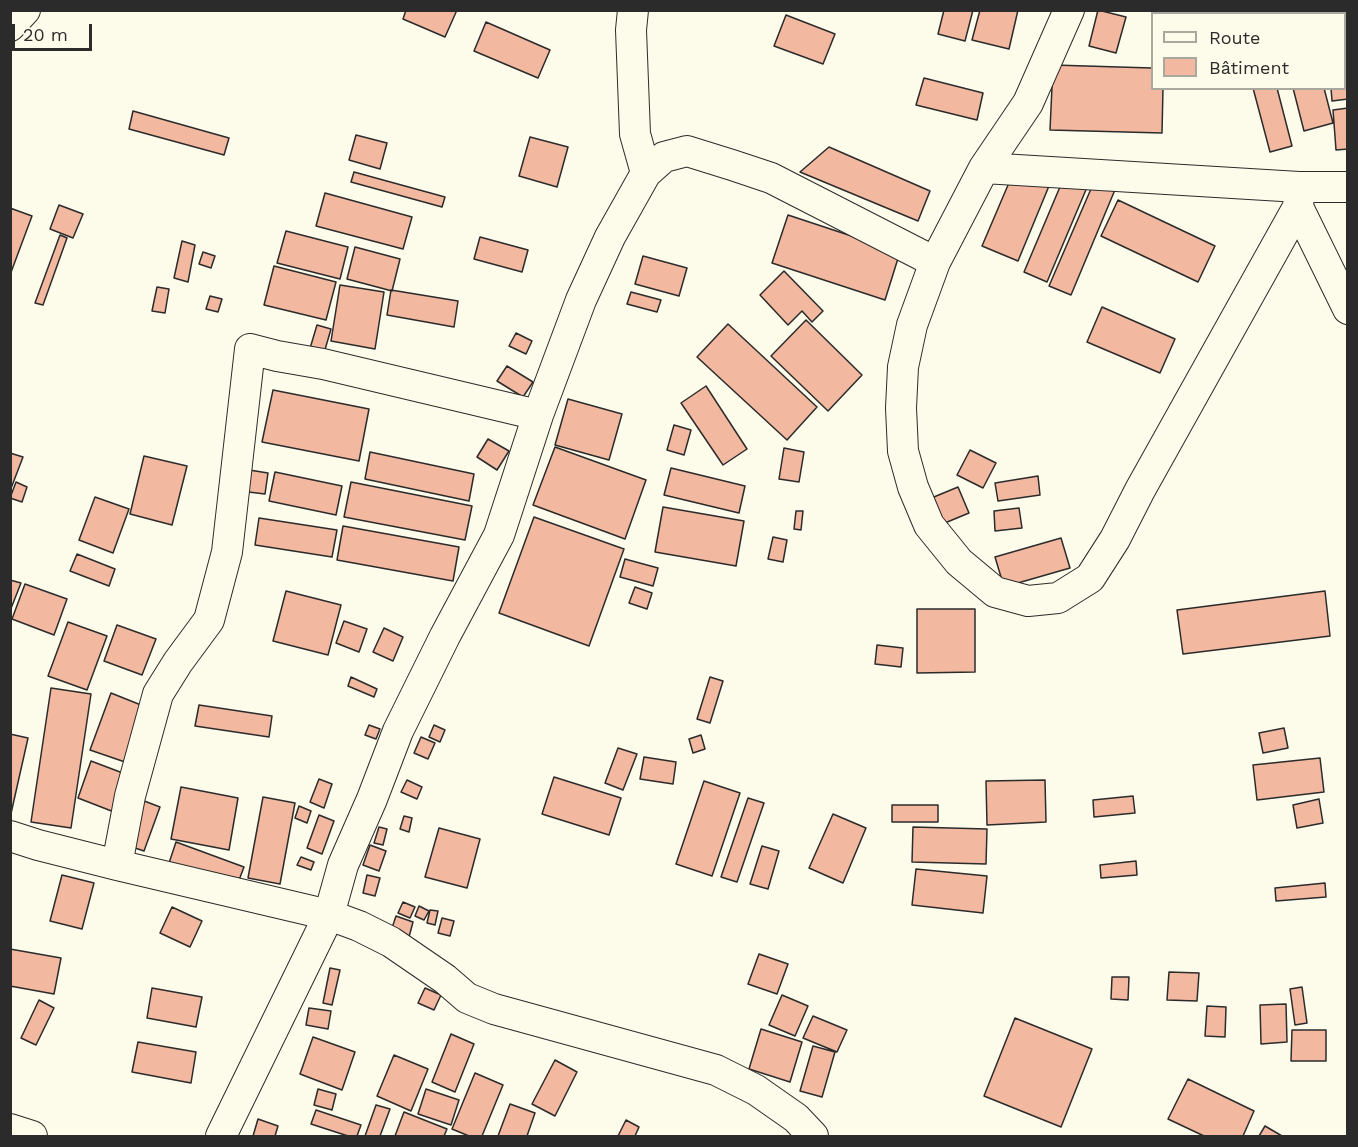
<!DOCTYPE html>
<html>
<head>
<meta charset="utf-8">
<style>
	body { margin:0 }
	#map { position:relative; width:1358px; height:1147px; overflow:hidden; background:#fdfbea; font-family:"Work Sans",sans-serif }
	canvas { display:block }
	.frame { position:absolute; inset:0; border:12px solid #2b2b2b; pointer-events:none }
	.legend { position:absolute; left:1151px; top:12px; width:195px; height:78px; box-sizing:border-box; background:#fdfbea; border:2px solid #a9a89e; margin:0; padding:8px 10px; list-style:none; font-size:18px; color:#2b2b2b }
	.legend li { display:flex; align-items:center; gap:12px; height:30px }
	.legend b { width:30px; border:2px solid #a9a89e }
	.scale { position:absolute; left:12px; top:24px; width:80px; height:27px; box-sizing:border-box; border:3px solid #2b2b2b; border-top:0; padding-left:8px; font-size:18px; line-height:21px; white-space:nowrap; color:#2b2b2b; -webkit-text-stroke:4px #fdfbea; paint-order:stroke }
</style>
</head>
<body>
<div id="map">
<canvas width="1358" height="1147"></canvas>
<div class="frame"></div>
<ul class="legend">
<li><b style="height:8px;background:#fdfbea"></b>Route</li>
<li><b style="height:16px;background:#f2b8a0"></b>Bâtiment</li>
</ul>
<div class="scale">20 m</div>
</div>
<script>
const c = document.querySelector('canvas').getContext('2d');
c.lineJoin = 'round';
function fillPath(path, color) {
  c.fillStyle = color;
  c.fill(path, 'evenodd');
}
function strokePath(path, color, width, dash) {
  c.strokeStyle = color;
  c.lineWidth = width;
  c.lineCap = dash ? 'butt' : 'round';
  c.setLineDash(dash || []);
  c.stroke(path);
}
const building = new Path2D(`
	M406,10h51l-12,27 -42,-18z
	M944,10h29l-8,31 -27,-7z
	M980,10h38l-9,39 -37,-9z
	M1098,10l28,7 -10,36 -27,-7z
	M1297,10h38l1,4h-38z
	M786,15l49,19 -12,30 -49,-18z
	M486,22l64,28 -12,28 -64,-27z
	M1344,64h4v35l-16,2 -1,-13h13z
	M1053,65l99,3v20h11l-1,45 -112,-3z
	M924,78l59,15 -6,27 -61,-15z
	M1253,88h24l15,58 -22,6z
	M1293,88h31l9,35 -29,8z
	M1348,108v41l-12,1 -3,-40z
	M133,111l96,27 -5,17 -95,-26z
	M356,135l31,8 -7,26 -31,-9z
	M530,137l38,10 -11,40 -38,-11z
	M829,147l101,44 -12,30 -118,-49z
	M1014,171l35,15 -31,75 -36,-15z
	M354,172l91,25 -3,10 -91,-25z
	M1065,175l23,10 -41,97 -23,-10z
	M1097,175l20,10 -46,110 -22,-9z
	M325,193l87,24 -9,32 -87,-23z
	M1118,200l97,46 -17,36 -97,-46z
	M59,205l24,9 -10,24 -23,-9z
	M10,208l22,8 -22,59z
	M788,215l112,37 -15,48 -113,-37z
	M286,231l62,16 -8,32 -63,-16z
	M60,235l7,3 -24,67 -8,-2z
	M480,237l48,13 -6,22 -48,-13z
	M182,241l13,4 -7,37 -14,-4z
	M355,247l45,12 -8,32 -45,-12z
	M203,252l12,4 -4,12 -12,-4z
	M643,256l44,12 -8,28 -44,-12z
	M274,266l62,16 -10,38 -62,-15z
	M784,271l39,40 -11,11 -10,-11 -14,14 -28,-30z
	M340,285l44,7 -9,57 -44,-8z
	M157,287l12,2 -4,24 -13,-2z
	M391,290l67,11 -4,26 -67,-12z
	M631,292l30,8 -4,12 -30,-8z
	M210,296l12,3 -4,13 -12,-3z
	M1102,307l73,32 -15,34 -73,-31z
	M806,320l56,55 -34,36 -57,-55z
	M728,324l89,83 -30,33 -90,-83z
	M317,325l14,4 -9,31 -14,-5z
	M516,333l16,8 -6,13 -17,-8z
	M507,366l26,16 -10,15 -26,-16z
	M706,386l41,63 -24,16 -42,-62z
	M273,390l96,19 -10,52 -97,-19z
	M568,399l54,15 -13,46 -54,-15z
	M674,425l17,5 -7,25 -17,-5z
	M488,439l21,12 -12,19 -20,-13z
	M555,447l91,33 -21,59 -92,-34z
	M784,448l20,4 -5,30 -20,-3z
	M970,450l26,13 -13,25 -26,-13z
	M370,452l104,22 -5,27 -104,-22z
	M10,453l13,4 -13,34z
	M144,456l43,10 -15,59 -42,-11z
	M671,468l74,18 -6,27 -75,-18z
	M243,469l25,4 -3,21 -25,-3z
	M275,472l67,14 -6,29 -67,-14z
	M1038,476l2,19 -42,6 -3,-18z
	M16,482l11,5 -5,15 -12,-4z
	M351,482l121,24 -7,34 -121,-23z
	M958,487l11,26 -29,12 -11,-26z
	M95,497l34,12 -16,44 -34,-13z
	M663,507l81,14 -8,45 -81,-14z
	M1019,508l3,20 -27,3 -1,-20z
	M796,511h7l-2,19 -7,-1z
	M534,517l90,32 -35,97 -90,-33z
	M259,518l78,12 -5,27 -77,-12z
	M343,526l116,21 -6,34 -116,-21z
	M773,537l14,3 -4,22 -15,-3z
	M1061,538l9,30 -66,19 -9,-30z
	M77,554l38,15 -6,17 -39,-15z
	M625,559l33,9 -5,18 -33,-9z
	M10,580l11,3 -11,28z
	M25,584l42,15 -13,36 -42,-16z
	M635,587l17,6 -5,16 -18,-6z
	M286,591l55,14 -13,50 -55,-14z
	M1325,591l5,45 -147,18 -6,-44z
	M917,609h58v63l-58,1z
	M344,621l23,8 -8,23 -23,-9z
	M68,622l39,14 -20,54 -39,-14z
	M117,625l39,14 -14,36 -38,-14z
	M384,628l19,9 -10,24 -20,-9z
	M877,645l26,3 -2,19 -26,-3z
	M351,677l26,12 -3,8 -26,-11z
	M710,677l13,4 -13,42 -13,-4z
	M51,688l40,6 -20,134 -40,-6z
	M111,693l35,14 -21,55 -35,-12z
	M199,705l73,11 -3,21 -74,-11z
	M369,725l11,4 -4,10 -11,-4z
	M434,725l11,5 -5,12 -11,-5z
	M1284,728l4,20 -25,5 -4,-20z
	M10,734l18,4 -18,80z
	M701,735l4,14 -12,4 -4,-14z
	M421,737l14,6 -7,16 -14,-6z
	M618,748l19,6 -14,36 -18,-7z
	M644,757l32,5 -3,22 -33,-5z
	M1320,758l4,34 -67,8 -4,-35z
	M91,761l37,14 -14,37 -36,-14z
	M554,777l67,21 -12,37 -67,-21z
	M319,779l13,5 -8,24 -14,-6z
	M407,780l15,7 -5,12 -16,-7z
	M1045,780l1,42 -59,3 -1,-44z
	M704,781l36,12 -28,83 -36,-12z
	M181,787l57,11 -9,52 -58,-11z
	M1133,796l2,17 -41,4 -1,-17z
	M263,797l32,6 -15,81 -32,-6z
	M748,798l16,5 -27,79 -16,-5z
	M139,799l21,8 -16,44 -21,-7z
	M1319,799l4,24 -26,5 -4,-23z
	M892,805h46v17h-46z
	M299,806l12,5 -4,12 -12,-5z
	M833,814l33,14 -23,55 -34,-15z
	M319,815l15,6 -12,33 -15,-6z
	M404,816l8,2 -3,14 -9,-3z
	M379,827l8,2 -4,16 -9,-2z
	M913,827l74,2 -1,35 -74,-2z
	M439,828l41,11 -13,49 -42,-11z
	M176,842l68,25 -8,21 -67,-25z
	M370,845l16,6 -7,20 -16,-6z
	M762,846l17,5 -11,38 -18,-5z
	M301,857l13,5 -3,8 -14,-5z
	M1136,861l1,14 -36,3 -1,-13z
	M916,869l71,7 -4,37 -71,-8z
	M62,875l32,8 -12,46 -32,-8z
	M367,875l13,3 -5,18 -12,-3z
	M1325,883l1,14 -50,4 -1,-13z
	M403,902l12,5 -5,11 -12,-5z
	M419,906l10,5 -5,9 -9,-4z
	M172,907l30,14 -12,26 -30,-14z
	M430,910l8,1 -3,14 -8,-2z
	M396,916l17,6 -4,15 -18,-6z
	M442,918l12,3 -4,15 -12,-3z
	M10,949l51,9 -7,36 -44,-8z
	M759,954l29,10 -11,30 -29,-10z
	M330,968l10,2 -8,35 -9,-2z
	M1169,972l30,1 -2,28 -30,-1z
	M1112,977h17l-1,23 -17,-1z
	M1302,987l5,36 -12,2 -5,-36z
	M152,988l50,9 -6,30 -49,-9z
	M425,988l16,7 -7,15 -16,-7z
	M782,995l26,11 -13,30 -26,-11z
	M39,1000l15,8 -18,37 -15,-7z
	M1286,1004l1,38 -26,2 -1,-39z
	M1207,1006l19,1 -1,30 -20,-1z
	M309,1008l22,3 -3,18 -22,-4z
	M813,1016l34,14 -10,22 -34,-14z
	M1015,1018l77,31 -31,78 -77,-31z
	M761,1029l41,13 -12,40 -41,-13z
	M1292,1030h34v31h-35z
	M451,1034l23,10 -19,48 -23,-10z
	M313,1037l42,15 -13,38 -42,-16z
	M138,1042l58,10 -5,31 -59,-11z
	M813,1046l22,6 -13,45 -22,-6z
	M394,1055l34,14 -17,42 -34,-15z
	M555,1060l22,12 -22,44 -23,-12z
	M475,1073l28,12 -21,51h-13l-17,-7z
	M1188,1079l66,32 -11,25h-39l-36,-17z
	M318,1089l18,5 -4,16 -18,-5z
	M426,1089l33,11 -8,25 -33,-11z
	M510,1104l25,9 -8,23h-29z
	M376,1105l14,4 -10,27h-15z
	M316,1110l45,15 -4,11h-9l-37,-12z
	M404,1112l43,17 -3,7h-49z
	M258,1119l20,7 -3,10h-22z
	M626,1120l13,7 -4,9h-17z
	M1265,1126l17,10h-23z`);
fillPath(building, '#f2b8a0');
strokePath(building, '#2b2b2b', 1.5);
const minor = new Path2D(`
	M633,10l-2,20 4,104 11,39
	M1069,10l-41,93 -44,65 -49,94 -23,63 -9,42 -2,41 2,43 10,36 16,38 30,37 36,30 33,9 30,-3 32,-20 25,-39 25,-49 158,-283
	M10,26l15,-16
	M984,168l315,19h49
	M1299,193l-1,14 50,102
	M10,836l28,9 79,20 212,50 30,11 32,16 54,37 22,19 27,11 222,61 40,20 40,28 17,18
	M117,865l13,-69 28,-102 20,-32 31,-42 18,-68 23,-203 27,7 46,8 215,51
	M10,1129l22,7
	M221,1136l108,-221 14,-50 29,-66 26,-68 47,-95 54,-101 39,-120 43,-115 29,-63 36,-64 18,-16 23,-6 45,14 39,13 164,84`);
strokePath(minor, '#2b2b2b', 32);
strokePath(minor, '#fdfbea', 30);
</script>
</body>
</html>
